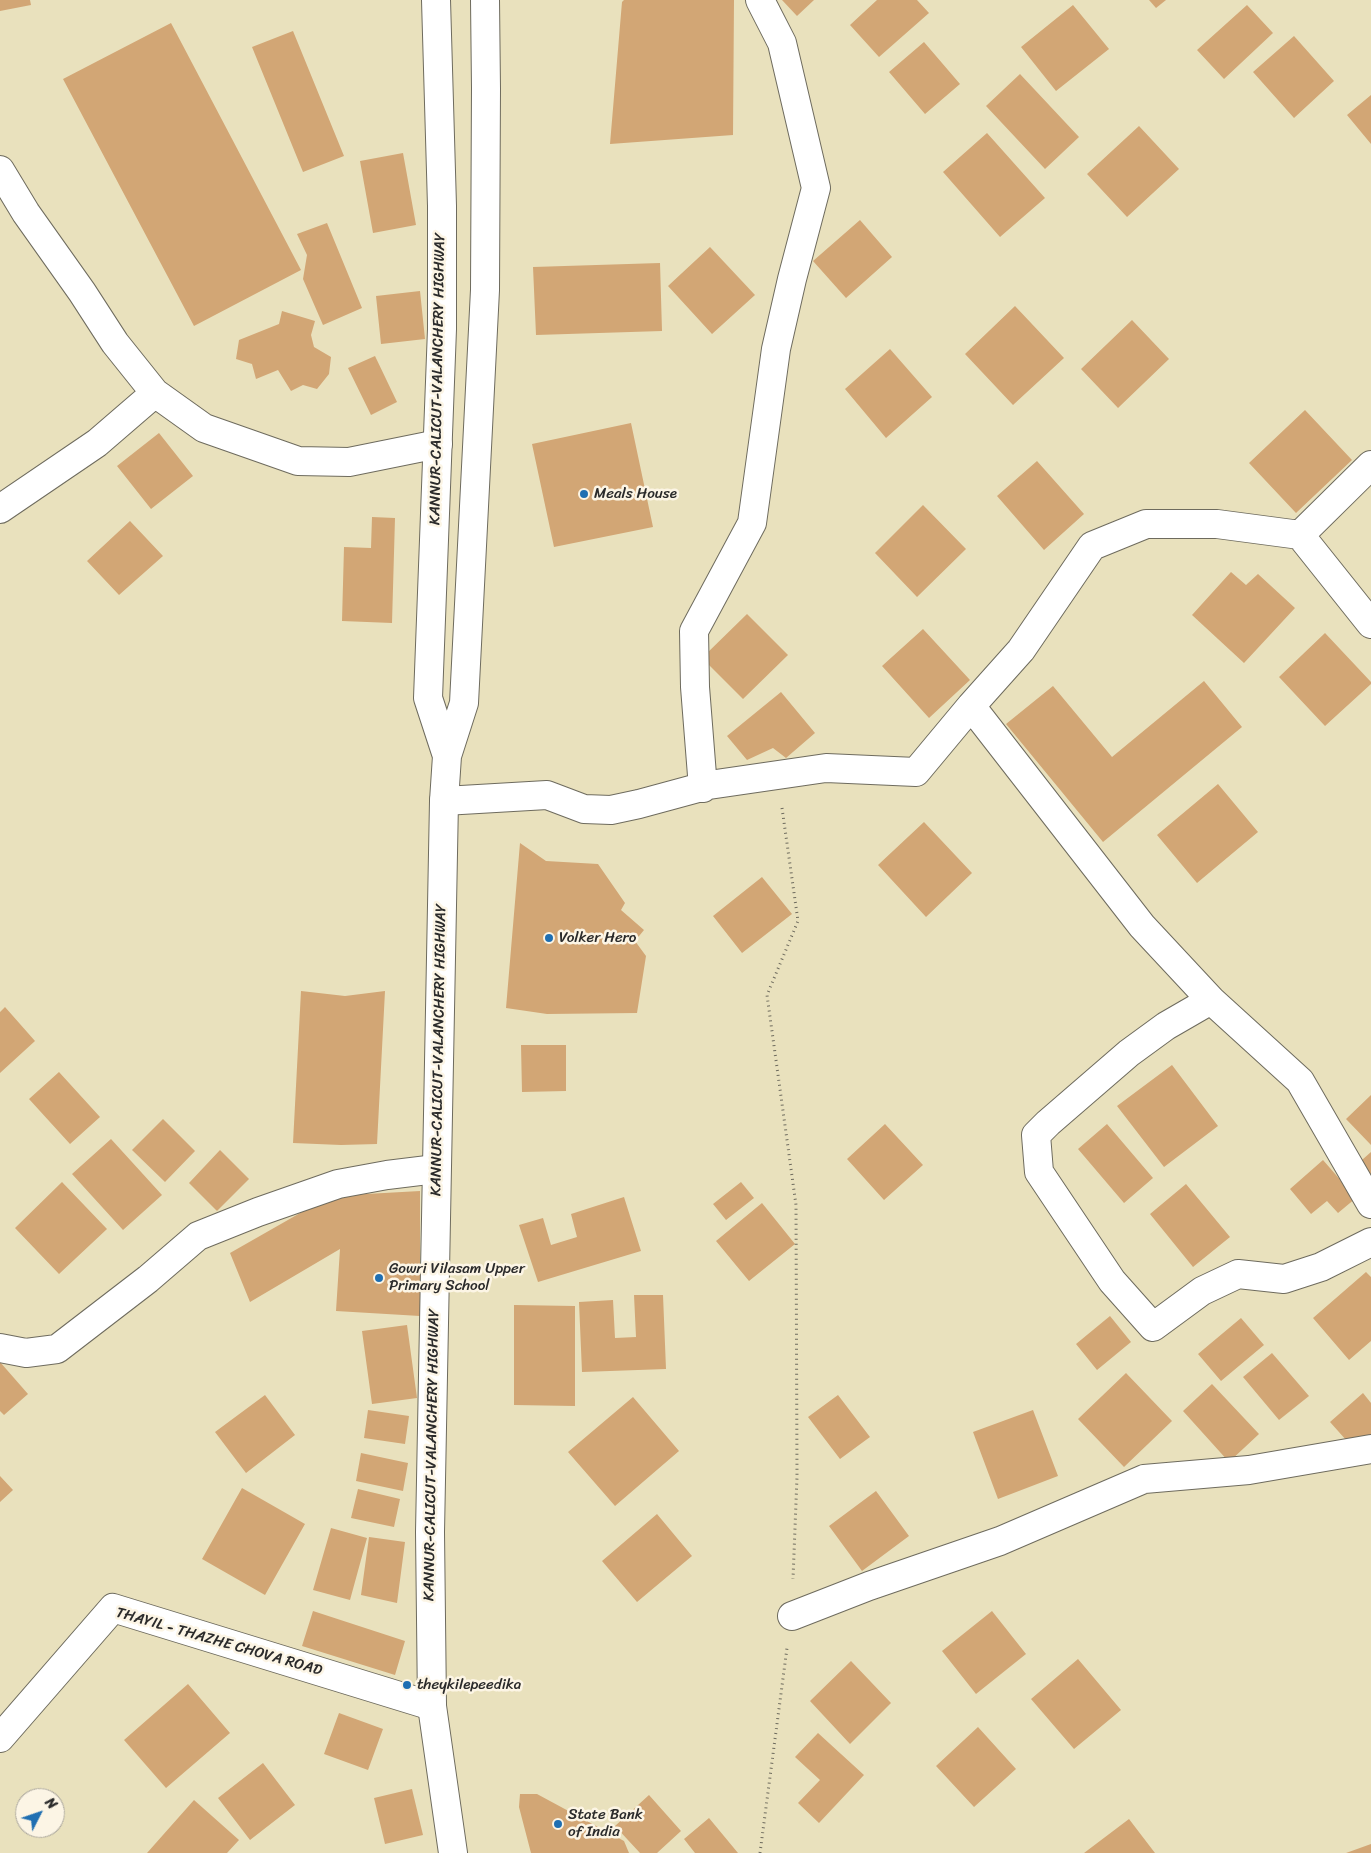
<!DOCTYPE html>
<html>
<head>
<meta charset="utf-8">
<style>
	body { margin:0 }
	#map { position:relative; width:1371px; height:1853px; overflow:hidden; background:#e9e1bd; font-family:Sriracha,sans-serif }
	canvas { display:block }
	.north { position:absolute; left:15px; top:1788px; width:50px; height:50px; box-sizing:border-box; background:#fcf5e5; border:1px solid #a8a49b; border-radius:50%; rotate:49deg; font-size:14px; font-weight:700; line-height:20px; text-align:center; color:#2b2b2b }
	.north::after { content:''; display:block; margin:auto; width:18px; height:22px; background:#1f6fb2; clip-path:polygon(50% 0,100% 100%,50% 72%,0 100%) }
</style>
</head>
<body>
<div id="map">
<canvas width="1371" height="1853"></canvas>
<div class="north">N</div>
</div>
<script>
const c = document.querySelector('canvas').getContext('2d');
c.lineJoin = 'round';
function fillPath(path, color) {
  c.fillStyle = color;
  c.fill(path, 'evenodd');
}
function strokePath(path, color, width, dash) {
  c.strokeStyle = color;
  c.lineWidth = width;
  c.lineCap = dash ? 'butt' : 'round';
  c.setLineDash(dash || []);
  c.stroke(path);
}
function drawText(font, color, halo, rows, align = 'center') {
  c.font = font + ' Sriracha,sans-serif';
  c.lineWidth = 5;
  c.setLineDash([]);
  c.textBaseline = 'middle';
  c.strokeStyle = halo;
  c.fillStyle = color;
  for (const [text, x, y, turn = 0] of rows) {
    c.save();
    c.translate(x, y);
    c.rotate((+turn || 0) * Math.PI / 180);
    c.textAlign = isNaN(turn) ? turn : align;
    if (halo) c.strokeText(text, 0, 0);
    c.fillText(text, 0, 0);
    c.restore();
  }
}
fillPath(new Path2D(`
	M0,0h30l1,5 -31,6z
	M624,0h110l-1,135 -123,9 12,-142z
	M782,0h32l-17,16z
	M877,0h40l12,13 -50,44 -29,-32z
	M1149,0h17l-10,8z
	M1073,5l36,44 -53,42 -35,-44z
	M1247,5l26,28 -49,46 -27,-29z
	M171,23l130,247 -107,56 -131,-247z
	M293,31l51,125 -41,16 -51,-125z
	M1294,36l40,45 -40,37 -41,-46z
	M924,42l36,42 -35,30 -36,-42z
	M1020,74l59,63 -34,32 -59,-63z
	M1371,95v49l-24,-29z
	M1139,126l40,43 -52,48 -40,-43z
	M987,133l58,65 -45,39 -57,-65z
	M403,153l13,72 -43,8 -13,-72z
	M860,220l32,37 -46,41 -33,-37z
	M327,223l35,85 -39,17 -20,-46 4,-24 -10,-21z
	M710,247l45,48 -43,39 -44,-48z
	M660,263l2,68 -126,4 -3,-68z
	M420,291l5,48 -44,5 -5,-48z
	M1015,306l49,52 -51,47 -48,-51z
	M282,311l33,10 -4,14 3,12 17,10 -2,17 -12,15 -14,-4 -12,6 -13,-21 -22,9 -4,-15 -16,-5 3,-19 40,-16z
	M1132,320l37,39 -51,49 -37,-39z
	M890,349l42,48 -46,41 -41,-49z
	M375,356l22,46 -26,13 -23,-47z
	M1305,410l47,50 -56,53 -47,-50z
	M631,423l22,104 -99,20 -22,-103z
	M159,433l34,43 -42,33 -34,-43z
	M1037,461l47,53 -40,36 -47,-54z
	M923,505l43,44 -49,48 -42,-44z
	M372,517l23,1 -3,105 -50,-2 2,-74 27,1z
	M130,521l33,35 -44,39 -32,-34z
	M1231,572l15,13 12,-11 37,34 -51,55 -52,-48z
	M747,614l41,41 -45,44 -41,-41z
	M923,629l47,51 -41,38 -47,-52z
	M1325,633l46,49v2l-46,42 -46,-49z
	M1204,681l38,46 -139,115 -97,-118 47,-38 59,71z
	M781,692l34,41 -29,25 -13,-10 -26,12 -20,-24z
	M1218,784l40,48 -61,51 -40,-48z
	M924,822l48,51 -46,44 -48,-52z
	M520,843l26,18 52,3 27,39 -4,7 23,20 -9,11 11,15 -9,57 -90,1 -41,-6z
	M762,877l30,37 -50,39 -29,-37z
	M301,991l44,5 40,-5 -8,153 -36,1 -48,-2z
	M5,1007l30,34 -35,32v-61z
	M521,1045h45v46l-44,1z
	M1172,1065l46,61 -54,41 -47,-61z
	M59,1072l41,45 -30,27 -41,-45z
	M1371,1095v50l-25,-26z
	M163,1119l32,32 -30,31 -33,-32z
	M885,1124l38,41 -39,35 -37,-41z
	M1107,1124l46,54 -29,25 -46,-54z
	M111,1139l51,56 -39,35 -51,-56z
	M220,1150l29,29 -32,32 -28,-28z
	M1371,1152v35l-17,-20z
	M1323,1160l33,38 -18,15 -11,-12 -16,13 -21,-25z
	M62,1182l45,47 -48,45 -44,-46z
	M741,1182l13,16 -28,22 -13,-16z
	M1186,1184l44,53 -37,30 -43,-53z
	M420,1191v125l-84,-5 4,-62 -90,53 -20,-49 100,-57z
	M624,1197l17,54 -103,31 -19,-57 24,-7 8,27 26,-8 -6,-23z
	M762,1203l33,41 -46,37 -33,-40z
	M1366,1272l5,5v64l-22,19 -36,-42z
	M634,1295h29l3,74 -84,3 -3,-70 34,-2 2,38 21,-1z
	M514,1305l61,1v100l-61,-1z
	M1110,1316l21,26 -34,28 -21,-26z
	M1241,1318l23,27 -43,36 -23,-27z
	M407,1325l10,73 -45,6 -10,-73z
	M1272,1353l37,43 -30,24 -36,-43z
	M0,1362l28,32 -24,21 -4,-4z
	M1126,1373l46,48 -48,46 -46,-48z
	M1212,1384l47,50 -30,28 -46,-51z
	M1363,1393l8,10v32l-16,15 -25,-28z
	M265,1395l30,40 -49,38 -31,-41z
	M838,1395l32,42 -30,22 -32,-42z
	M633,1397l46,54 -64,55 -47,-54z
	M368,1410l41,6 -4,28 -41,-6z
	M1033,1410l25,66 -60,23 -25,-67z
	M361,1453l47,10 -5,28 -47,-10z
	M0,1476l13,14 -13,12z
	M242,1488l63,36 -40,71 -63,-36z
	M358,1489l42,10 -6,28 -43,-9z
	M876,1491l33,45 -47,35 -33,-45z
	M657,1514l35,42 -55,46 -35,-41z
	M331,1528l36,10 -17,62 -37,-10z
	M369,1537l36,5 -8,61 -36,-8z
	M313,1611l92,30 -10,34 -93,-29z
	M992,1611l34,43 -50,40 -34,-43z
	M1078,1659l43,51 -47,39 -43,-50z
	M851,1661l40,42 -41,41 -40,-43z
	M188,1684l42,49 -64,55 -42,-48z
	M339,1713l44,16 -15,41 -44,-16z
	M978,1727l38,42 -42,38 -38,-41z
	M818,1733l46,42 -45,48 -21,-20 22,-23 -25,-23z
	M263,1763l32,42 -45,35 -32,-42z
	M412,1789l11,46 -38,9 -11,-46z
	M520,1794h17l87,47 5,12h-98l-12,-46z
	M649,1795l32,36 -24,22h-17l-25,-27z
	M194,1800l45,40 -12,13h-80z
	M709,1818l29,35h-43l-11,-14z
	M1129,1819l26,34h-71z
	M1371,1844v9h-25z`), '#d2a675');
const minor = new Path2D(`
	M0,170l26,43 56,79 33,51 40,50 49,35 94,33 51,1 89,-18
	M0,509l97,-66 58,-50
	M1300,535l71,89
	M971,706l171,220 69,74 89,81 71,123
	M703,788l-8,-101 -1,-56 58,-108 24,-174 16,-70 24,-91 -34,-145 -22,-43
	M444,801l103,-6 37,14 27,1 28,-6 70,-19 117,-17 90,4 55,-66 50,-56 71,-104 54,-22h71l83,11 71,-70
	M1211,1000l-45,26 -37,27 -81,70 -12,12 3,37 73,109 41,46 49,-36 36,-17 46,5 37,-12 50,-25
	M0,1348l26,5 31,-4 91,-70 50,-43 60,-24 80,-28 49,-9 49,-6
	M792,1616l77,-30 131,-45 144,-62 105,-9 122,-21
	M0,1738l113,-130 319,98`);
const highway = new Path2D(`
	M436,0l6,206v123l-14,369 19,58
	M453,1853l-21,-147 -2,-174 14,-731 3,-45 17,-53 21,-413 1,-202 -1,-88`);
strokePath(minor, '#6e6b5e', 30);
strokePath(highway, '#6e6b5e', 30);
strokePath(new Path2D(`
	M782,808l16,113 -31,74 29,210 1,272 -4,102
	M760,1853l27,-205`), '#6e6b5e', 3, [1, 4]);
strokePath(minor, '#fff', 28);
strokePath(highway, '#fff', 28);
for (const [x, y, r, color] of [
	[584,494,5,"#1f6fb2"],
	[549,938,5,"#1f6fb2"],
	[379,1278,5,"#1f6fb2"],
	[407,1685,5,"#1f6fb2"],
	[558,1824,5,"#1f6fb2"]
]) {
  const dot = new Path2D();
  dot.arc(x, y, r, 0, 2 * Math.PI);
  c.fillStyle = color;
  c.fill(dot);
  strokePath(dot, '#fcf5e5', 2);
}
drawText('15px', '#2b2b2b', '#fcf5e5', [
	["KANNUR-CALICUT-VALANCHERY HIGHWAY",438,379,-89],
	["KANNUR-CALICUT-VALANCHERY HIGHWAY",439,1050,-89],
	["KANNUR-CALICUT-VALANCHERY HIGHWAY",432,1455,-89],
	["THAYIL - THAZHE CHOVA ROAD",219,1642,16]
]);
drawText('15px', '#2b2b2b', '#fcf5e5', [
	["Meals House",594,494],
	["Volker Hero",559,938],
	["Gowri Vilasam Upper",389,1269],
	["Primary School",389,1286],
	["theykilepeedika",417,1685],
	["State Bank",568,1815],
	["of India",568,1832]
], 'left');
</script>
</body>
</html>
